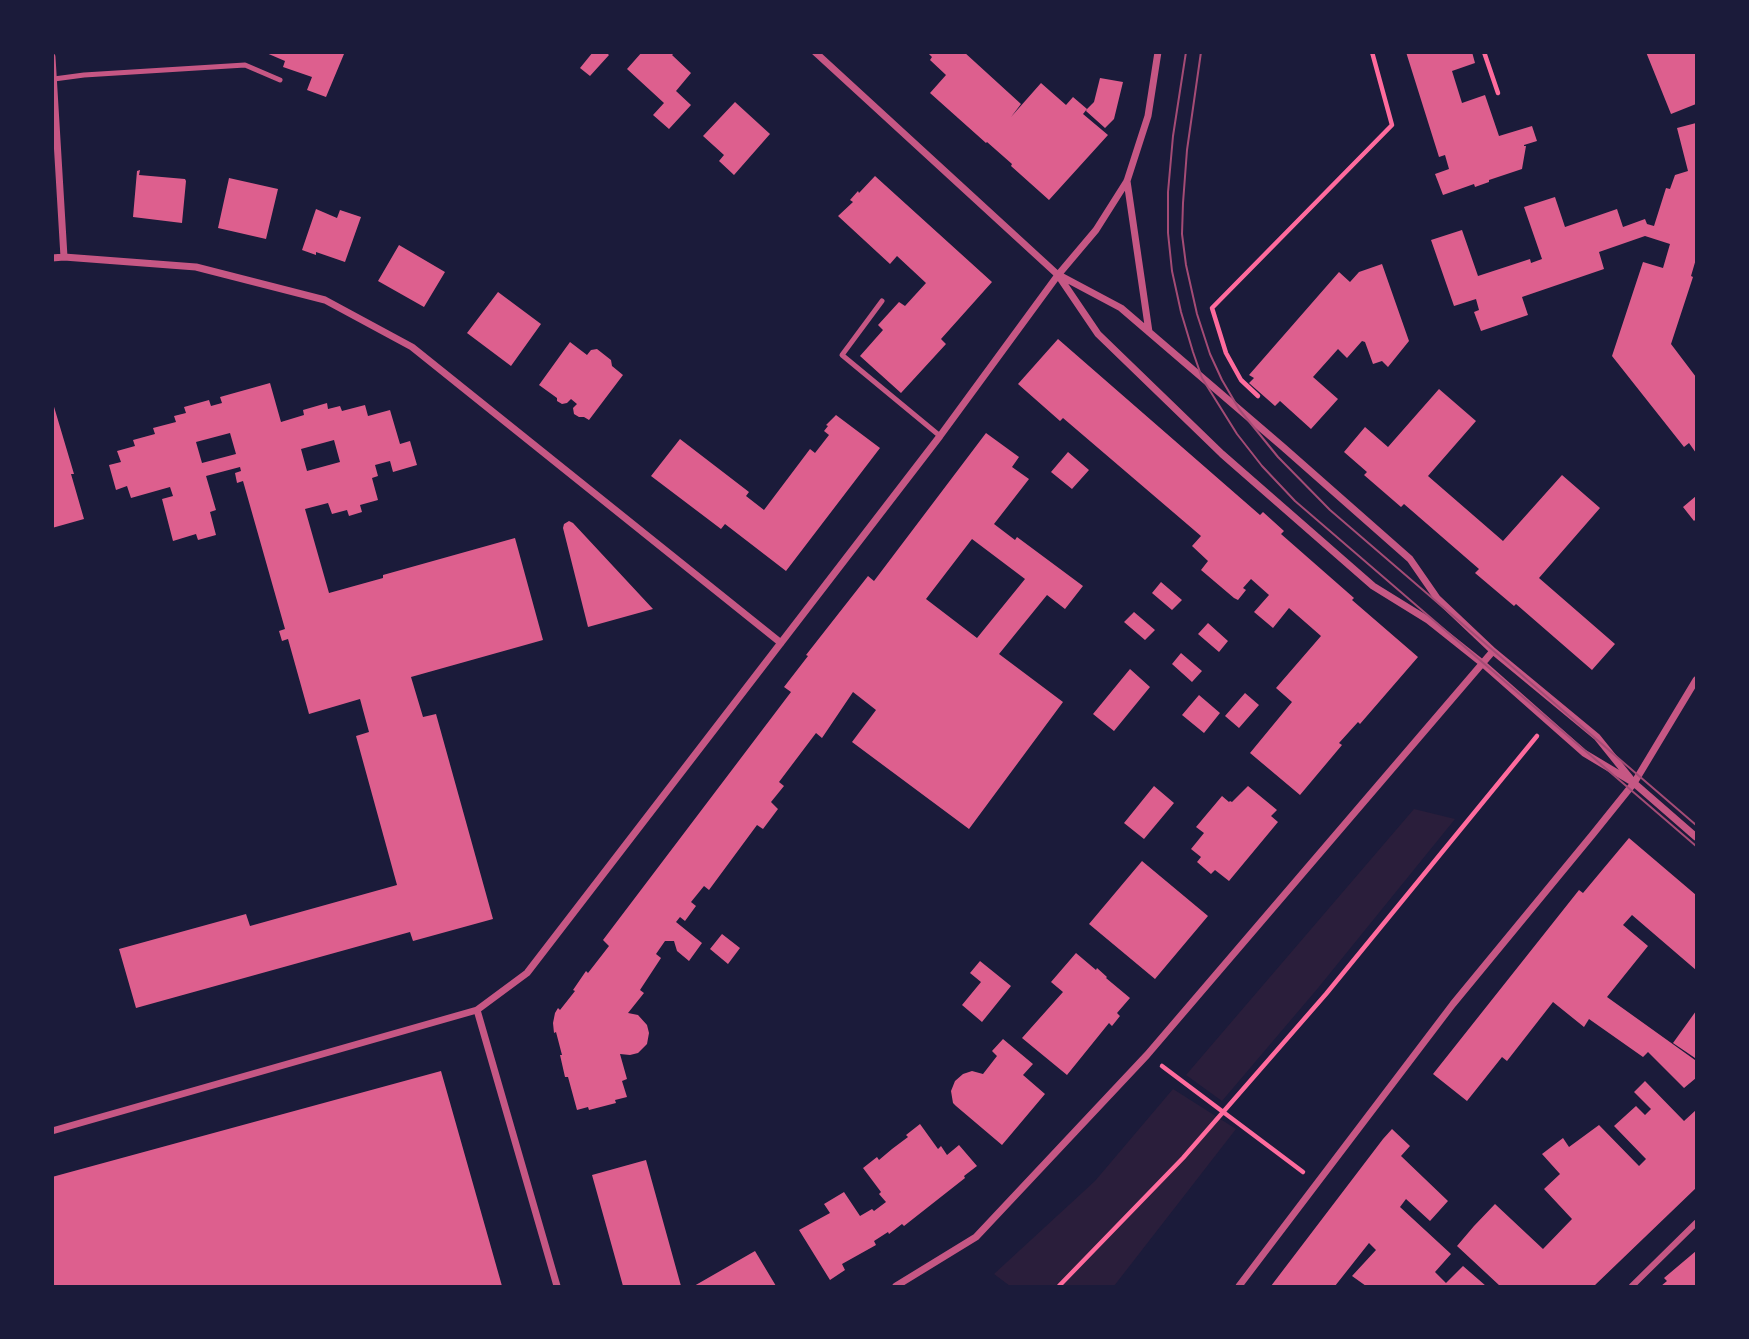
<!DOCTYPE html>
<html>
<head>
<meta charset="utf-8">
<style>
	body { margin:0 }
	#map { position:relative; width:1749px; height:1339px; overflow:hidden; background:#1b1b3a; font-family:Jost,sans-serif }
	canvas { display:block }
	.frame { position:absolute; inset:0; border:54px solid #1b1b3a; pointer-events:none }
</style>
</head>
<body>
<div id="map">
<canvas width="1749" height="1339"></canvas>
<div class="frame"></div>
</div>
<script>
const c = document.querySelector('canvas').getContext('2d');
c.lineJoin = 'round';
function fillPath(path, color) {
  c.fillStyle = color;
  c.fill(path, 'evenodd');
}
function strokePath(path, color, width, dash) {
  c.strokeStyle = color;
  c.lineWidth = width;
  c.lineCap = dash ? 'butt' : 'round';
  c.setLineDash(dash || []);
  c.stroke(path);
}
fillPath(new Path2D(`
	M1414,809l41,10 -137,169 -96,113 -36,-26z
	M1173,1089l63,40 -122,157h-104l-16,-12 101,-93z`), '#2a1e3b');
fillPath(new Path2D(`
	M264,52h75l5,2 -18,43 -19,-7 5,-13 -29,-10 2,-6z
	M593,52h13l3,3 -19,21 -10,-8z
	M642,52h33l-3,3 19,18 -15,18 15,14 -22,24 -16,-14 11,-12 -37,-34z
	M927,52h37l57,52 -10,13 30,-34 25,22 7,-8 14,12 7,-7 6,-24 23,4 -9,37 -9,9 -19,-17 1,-2 -4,5 25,21 -59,65 -38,-34 1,-2 -25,-22 -1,1 -56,-50 16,-18 -16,-15 2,-3z
	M1406,52h66l3,11 -23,8 10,32 23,-8 14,41 33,-10 5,15 -13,4v1h2l-4,23 -33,11v2l-14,5 -1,-3 -31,11 -8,-21 14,-5 -4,-14 -6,2z
	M1646,52h50v52l-25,10z
	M735,102l35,32 -36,41 -15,-14 5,-6 -21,-19z
	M1696,123v136l-5,17 2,1 -22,67 25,33v76l-7,-10 -5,4 -72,-91 31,-94 20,6 7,-24 -25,-8 -46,16 5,17 -82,28 6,18 -47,16 -7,-19 5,-2 -3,-11 -22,7 -23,-66 31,-10 16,46 52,-17 1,4 11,-4 -18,-52 31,-10 10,30 52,-18 6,18 22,-8 2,5 7,2 12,-38 4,1 5,-14 13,-4 -11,-43z
	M140,170l-1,5 46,4 1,2 -4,42 -49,-6 4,-46z
	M875,176l117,106 -51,57 5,5 -45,49 -41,-37 23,-26 -5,-5 21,-23 6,4 21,-23 -29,-27 -7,8 -52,-48 15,-14 -3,-2 8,-9 1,2z
	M229,178l49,11 -12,50 -48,-11z
	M316,209l21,9 3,-8 21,7 -16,45 -29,-10v3l-14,-5z
	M399,245l46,27 -21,35 -46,-26z
	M1382,264l27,77 -21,26 -6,-6 -9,3 -8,-22 -3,-1 -15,17 -9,-9 -25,28 25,22 -27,30 -31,-28 -5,5 -26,-23 5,-5 -5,-3 90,-103 11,10 9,-10z
	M498,292l43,32 -30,42 -44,-33z
	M1058,339l202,176 3,-3 21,19 -3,3 73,64 -2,2 66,57 -58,67 -2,-2 -19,21 3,2 -42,50 -50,-42 42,-51 -16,-14 45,-52 -32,-28 -16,20 -19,-16 15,-17 -18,-16 -8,9 3,2 -8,10 -4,-2 -33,-28 7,-9 -16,-15 9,-10 -138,-118 -3,3 -42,-37z
	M570,342l17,13 4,-5 6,-1 14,11 1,6 11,9 -34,45 -5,-3h-5l-5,-3 -1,-6 4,-4 -6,-5 -4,4 -5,1 -5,-3v-3l-18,-13z
	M270,383l11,39 23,-7 -1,-5 24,-7 1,6 12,-3 2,5 23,-6 3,11 22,-6 10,34 10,-3 7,24 -24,7 -3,-11 -15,4 3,11 -6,2 6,22 -18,5 2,7 -13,4 -2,-6 -15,4 -4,-11 -23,6 24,84 54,-15v-3l132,-37 28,102 -132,37 12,40 13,-3 57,205 -80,22 -3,-9 -274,76 -17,-59 127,-35 4,12 147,-41 -41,-149 13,-4 -9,-33 -51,15 -21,-75 -6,2 -3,-10 6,-2 -42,-148 -6,2 -2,-10 6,-2 -1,-4 -34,9 10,34 -6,2 6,23 -18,5 -2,-6 -23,7 -11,-42 11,-3 -3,-9 -39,11 -4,-12 -11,4 -7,-25 12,-3 -4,-11 18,-5 -2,-6 22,-6 -2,-6 23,-6 -2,-6 12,-3 -2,-6 25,-7 2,6 11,-3 -2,-6zM230,433l6,21 -34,9 -6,-21zM334,440l6,22 -33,9 -6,-22z
	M1439,389l37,32 -48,55 75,65 59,-66 38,33 -61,70 76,66 -23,26 -76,-66 -2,2 -39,-33 4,-4 -75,-65 -3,3 -37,-32 3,-3 -23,-20 21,-25 23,20z
	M52,400l22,74h-3l13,45 -32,9z
	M836,415l44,33 -94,123 -61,-47 -4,5 -70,-53 29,-37 69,53 -3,4 18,14 46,-61 5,4 14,-18 -5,-4 4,-5 -2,-1z
	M986,433l33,24 -7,10 17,12 -35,45 21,16 2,-3 66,49 -18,23 -18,-14 -48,59 64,48 -94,127 -117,-87 24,-32 -23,-18 -31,46 -6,-5 -37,49 5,4 -13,16 7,7 -15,20 -6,-4 -48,65 -5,-4 -13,16 5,4 -11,15 -5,-4 -4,5 26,21 -13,18 -12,-10 -3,-10h-9l-9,13 5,4 -21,32 4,3 -16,20 10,2 9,10 2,8 -2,11 -9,9 -8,2 -10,-1 7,25 -5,2 5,16 -12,3 1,3 -27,7 -1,-3 -11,3 -9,-33h-3l-5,-22h2l-6,-23 -2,1 -1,-10 2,-10 3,-5 2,2 15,-19 -2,-1 13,-19 2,2 21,-27 -6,-6 188,-248 -7,-5 24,-31 -2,-1 62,-79 6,5zM972,539l53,40 -48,59 -51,-39z
	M1068,452l21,18 -17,19 -21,-17z
	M1696,496v23l-2,2 -11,-14z
	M569,521l4,2 80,86 -65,18 -25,-99 1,-4z
	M1161,582l21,18 -10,10 -20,-17z
	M1134,612l21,18 -10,10 -21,-18z
	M1208,623l20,18 -9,11 -21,-18z
	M1181,653l21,18 -10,11 -20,-18z
	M1130,669l20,18 -36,44 -21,-17z
	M1245,693l14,12 -20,23 -14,-12z
	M1199,695l21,18 -16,20 -22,-18z
	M1154,786l20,17 -30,36 -20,-16z
	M1248,786l29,24 -6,6 7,6 -49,59 -14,-11 -4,4 -14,-12 4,-5 -10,-8 13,-16 -8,-6 26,-31 7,6 1,-1 2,1z
	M1629,838l67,57v75l-64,-55 -9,10 25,21 -41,51 88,63v-2l-22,-15 23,-32v67l-12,10 -36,-36 -5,5 -54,-38 -5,8 -31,-25 -46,59 -5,-4 -35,44 -34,-27 146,-184 4,3z
	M1142,861l66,55 -53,63 -66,-55z
	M722,934l18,14 -12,16 -18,-15z
	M1076,953l20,17 1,-2 10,9 -1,1 24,20 -13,15 3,3 -8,10 -3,-3 -42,52 -45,-37 41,-46 -12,-10z
	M980,961l31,25 -29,36 -20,-17 19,-23 -11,-9z
	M1003,1039l30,25 -10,11 22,19 -43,51 -46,-39 -3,-3 -2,-12 4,-10 8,-7 9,-3 11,3 14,-18 -5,-5z
	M441,1071l61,215h-450v-109z
	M1645,1081l39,40 12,-11v78l-102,98h-94l-43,-40 17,-20 21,-22 48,45 29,-30 -28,-30 16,-15 -18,-20 21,-16 6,9 30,-22 40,41 7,-7 -32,-33 22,-20 9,9 6,-6 -17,-17z
	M920,1124l18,25 3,-3 6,9 12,-10 18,21 -13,10 1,2 -61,48 -2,-2 -13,10 -1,-2 -14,9 2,4 -34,19 3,6 -15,10 -31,-50 31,-17 -6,-9 20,-12 16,24 12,-7 2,2 12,-9 -7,-8 2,-2 -18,-24 14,-11 2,3 13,-11 16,-12 -2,-2z
	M1392,1129l18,17 -9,10 47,45 -18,20 -24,-22 -6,8 51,47 -16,18 11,11 17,-17 23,20h-120l-14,-10 24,-26 -7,-7 -34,43h-64l112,-147z
	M646,1160l35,126h-58l-31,-111z
	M755,1251l21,35h-82z
	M1696,1251v35h-35l6,-5 -3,-3z`), '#dd5f8e');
strokePath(new Path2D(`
	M1484,52l14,41
	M1258,396l-17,-16 -15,-27 -14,-45 180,-183 -20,-73
	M1162,1066l141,106
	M1059,1286l124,-128 143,-164 211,-258`), '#ff6b9d', 4.5);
strokePath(new Path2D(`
	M54,79l30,-4 161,-10 35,15
	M882,301l-40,54 98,81`), '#c65784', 5);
strokePath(new Path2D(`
	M1632,1286l64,-63`), '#c65784', 6);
strokePath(new Path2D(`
	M815,52l243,223 40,59 124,120 151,132 55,34 54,43 102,90 50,30 62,54
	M52,57l12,200
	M1127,181l22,151
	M52,258l12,-1 132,10 129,33 87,47 369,296
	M1059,275l62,33 162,139 127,112 27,39 56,53 104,86 33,41
	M477,1010l80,276
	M52,1131l425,-121 50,-37 413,-537 118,-161 38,-45 31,-49 21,-65 10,-64
	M896,1286l80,-49 171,-182 346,-404
	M1239,1286l214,-282 140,-170 41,-51 62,-103`), '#c65784', 7);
strokePath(new Path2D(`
	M1186,52l-13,84 -5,56v41l4,38 9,41 12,40 9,26 35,56 25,32 33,35 401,345
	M1201,52l-14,98 -4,53 -1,31 4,31 11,49 13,40 12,26 17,29 39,48 52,53 366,315`), '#a44b75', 2);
</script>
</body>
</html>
